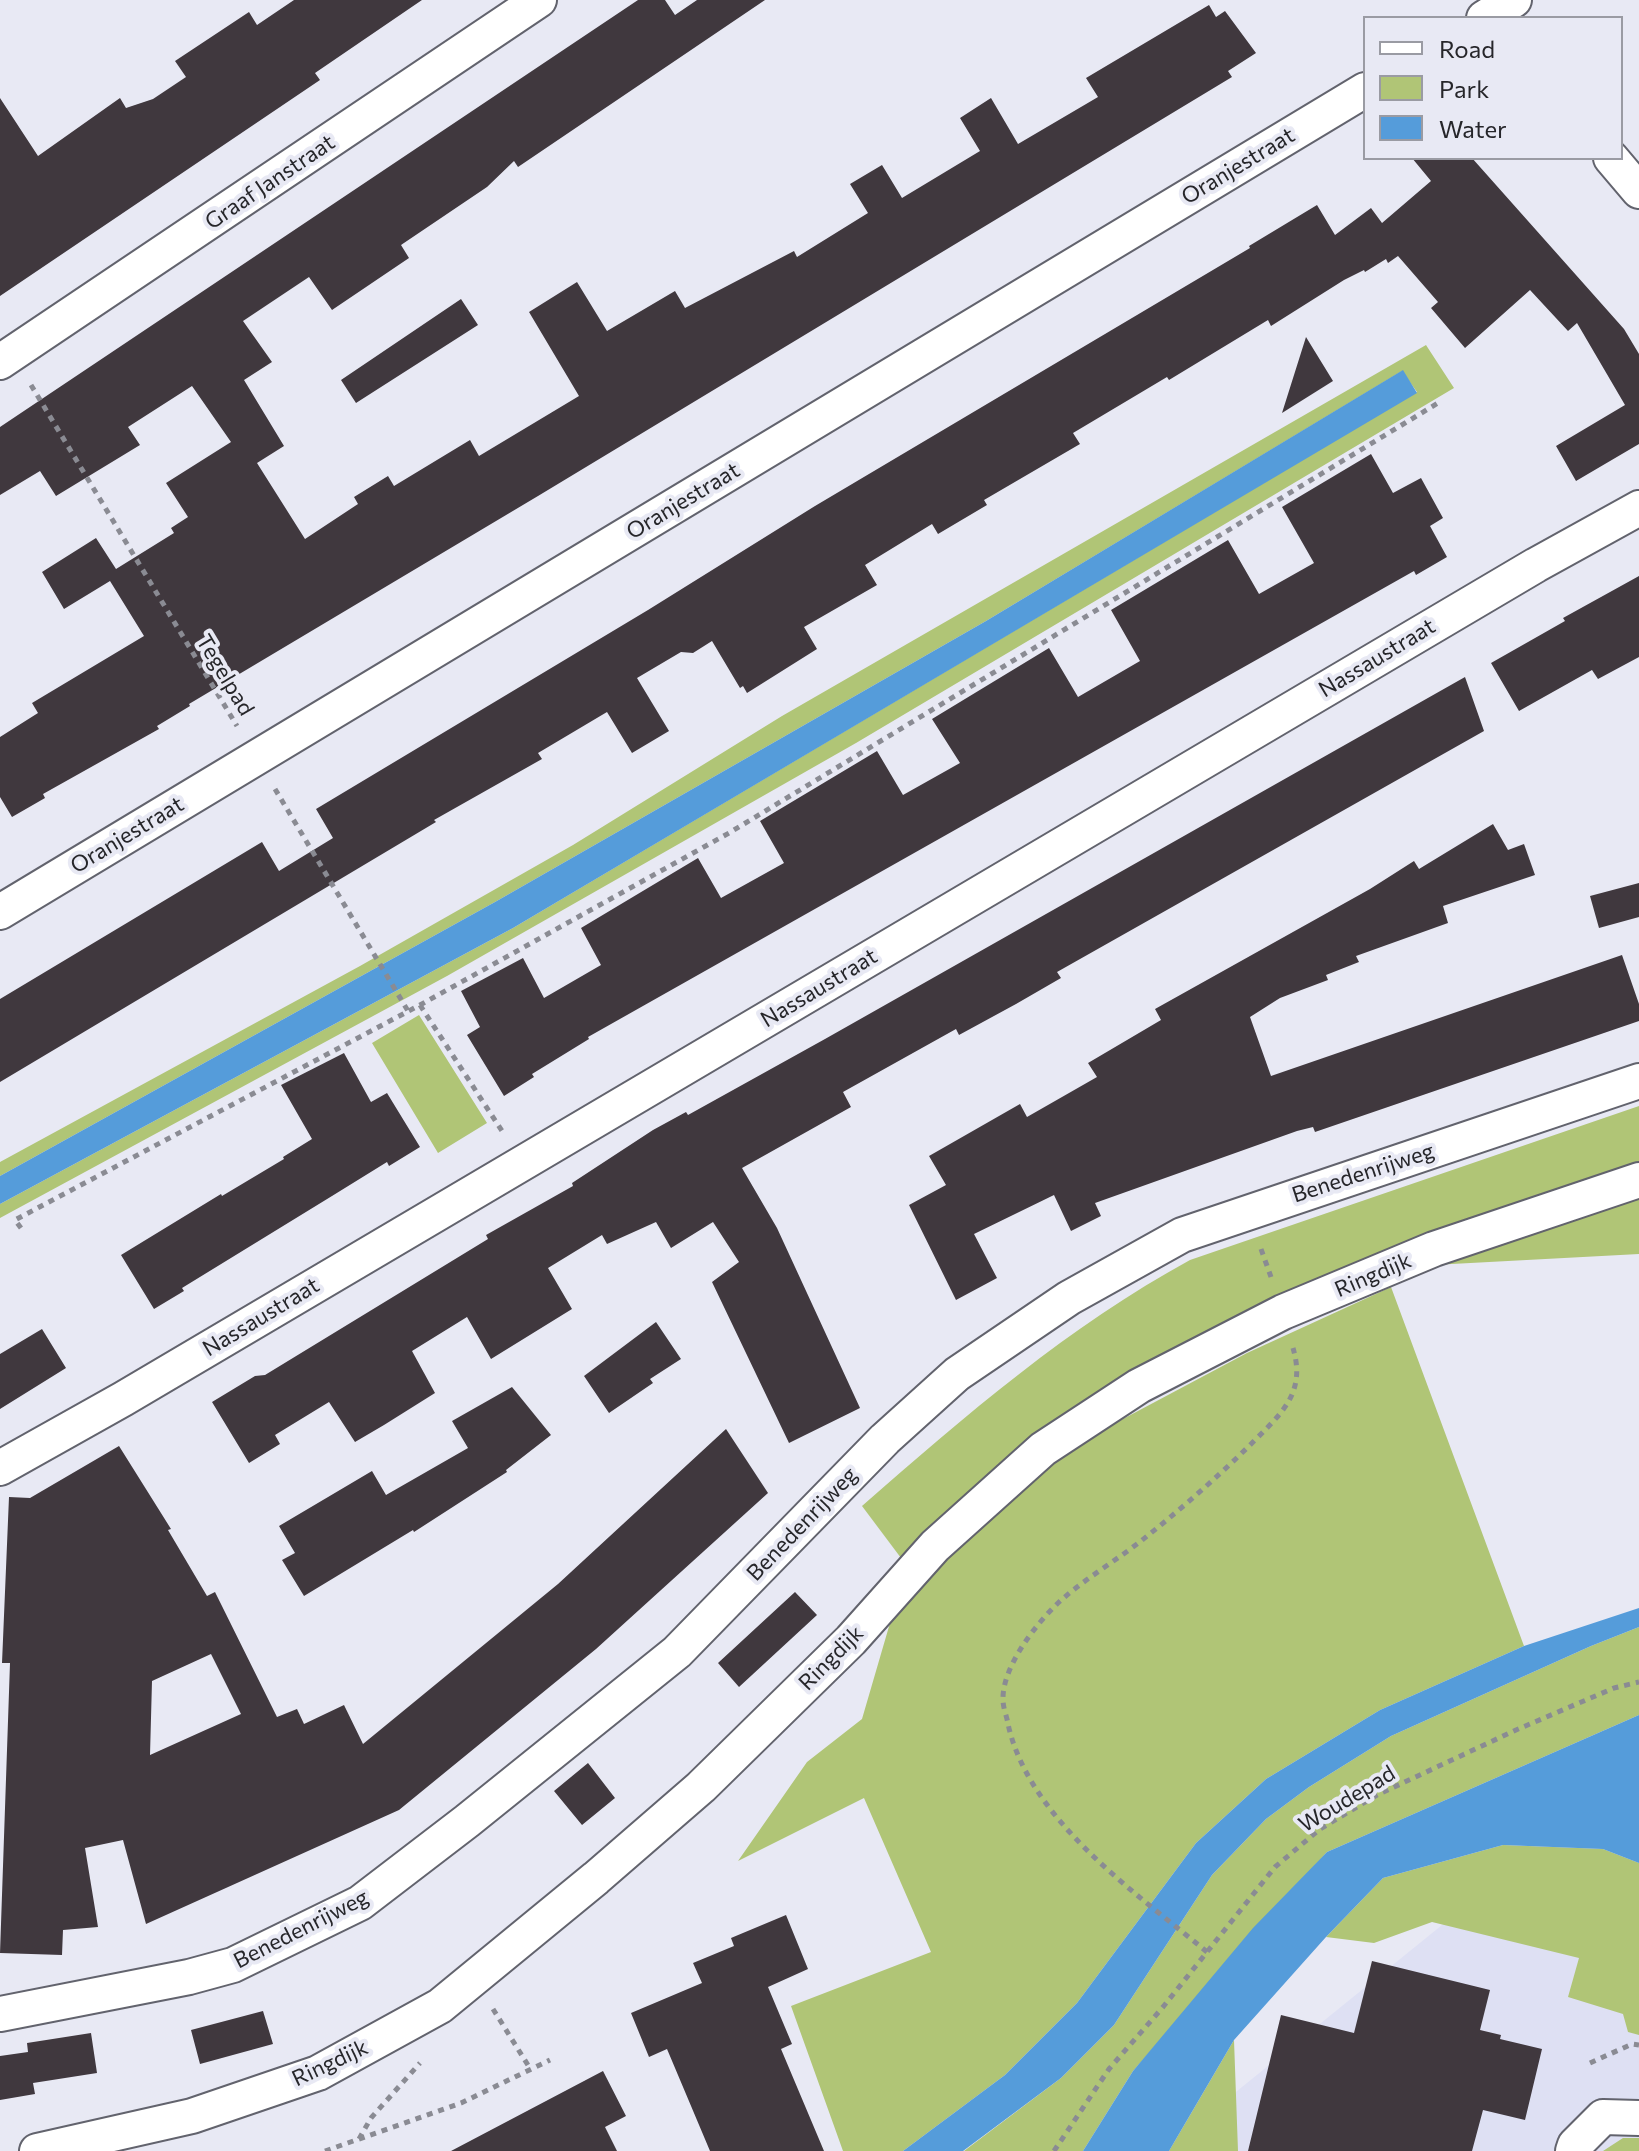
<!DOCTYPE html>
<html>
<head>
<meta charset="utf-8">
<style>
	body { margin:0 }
	#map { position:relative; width:1639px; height:2151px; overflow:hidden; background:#e8e9f4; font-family:Commissioner,sans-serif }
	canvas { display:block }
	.legend { position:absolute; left:1363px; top:16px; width:260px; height:144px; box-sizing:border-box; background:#e8e9f4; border:2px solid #9a9ba3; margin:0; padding:10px 14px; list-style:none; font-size:24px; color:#26262a }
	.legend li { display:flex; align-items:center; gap:16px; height:40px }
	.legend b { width:40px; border:2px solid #9a9ba3 }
</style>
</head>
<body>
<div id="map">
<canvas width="1639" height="2151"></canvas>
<ul class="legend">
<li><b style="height:10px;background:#fff"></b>Road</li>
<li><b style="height:22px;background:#b0c576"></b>Park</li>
<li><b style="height:22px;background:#559cda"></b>Water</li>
</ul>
</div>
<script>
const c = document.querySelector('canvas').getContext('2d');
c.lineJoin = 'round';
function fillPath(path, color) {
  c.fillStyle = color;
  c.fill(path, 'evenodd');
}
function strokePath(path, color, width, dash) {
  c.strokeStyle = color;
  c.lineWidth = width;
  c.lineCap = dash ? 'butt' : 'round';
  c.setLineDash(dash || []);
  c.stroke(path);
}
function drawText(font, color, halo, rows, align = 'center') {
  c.font = font + ' Commissioner,sans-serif';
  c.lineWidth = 8;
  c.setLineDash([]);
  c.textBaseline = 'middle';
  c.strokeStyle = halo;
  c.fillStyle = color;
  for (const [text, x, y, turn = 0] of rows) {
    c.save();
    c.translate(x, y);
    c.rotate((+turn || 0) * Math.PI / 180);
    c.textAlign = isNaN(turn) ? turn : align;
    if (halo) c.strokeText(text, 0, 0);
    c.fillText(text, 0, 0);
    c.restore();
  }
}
fillPath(new Path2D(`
	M1639,1789v362h-476l442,-358z`), '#dee0f3');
fillPath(new Path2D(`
	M1426,345l28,43 -598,355 -409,233 -447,242v-14l513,-276 904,-536 -15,-21 -416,250 -491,281 -495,274v-14l360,-196 213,-121 209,-129z
	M419,1015l68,108 -49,30 -66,-110z
	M1639,1106v60l-347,131 -388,265 -42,-56c104,-91 207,-180 328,-246z
	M1639,1196v58l-206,11z
	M1391,1287l133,359 -144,64 -114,69 -70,64 -119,160 -72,72 -102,76h-60l-52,-145 140,-54 -67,-154 -126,63 69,-99 55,-43 28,-96 82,-94 87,-76 188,-100z
	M1639,1627v88l-312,137 -194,219 -50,80h-119l97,-73 53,-53 98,-150 54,-56 43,-32 82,-51 200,-90z
	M1503,1845l100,4 36,14v172l-11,-3 -5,-18 -55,-17 11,-39 -147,-36 -58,21 -48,-6 57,-59z
	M1234,2040l4,111h-69z
	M1623,2138h16v13h-36z`), '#b0c576');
fillPath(new Path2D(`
	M1403,370l14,23 -904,535 -513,276v-28l495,-274 491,-281z
	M1639,1608v19l-48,19 -200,90 -82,51 -43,32 -54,56 -98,150 -53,53 -98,73h-60l102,-76 72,-72 119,-160 70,-64 114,-69 144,-64z
	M1639,1715v148l-36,-14 -100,-4 -120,33 -57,59 -92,103 -65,111h-86l50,-80 120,-143 74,-76z`), '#559cda');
fillPath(new Path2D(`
	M294,0h128l-107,73 5,7 -320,216v-198l38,58 82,-58 6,10 27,-9 33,-22 -11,-16 74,-49 8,13z
	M638,0h27l10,15 22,-15h68l-247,167 -4,-6 -27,26 -86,58 8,13 -77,52 -23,-33 -66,44 29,41 -28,18 40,66 -27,17 48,76 53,-35 -4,-7 34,-21 6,10 76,-46 9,16 100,-60 -50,-84 48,-30 30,49 68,-40 10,17 109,-57 3,6 71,-44 -18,-29 32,-19 20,33 78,-47 -20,-33 31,-20 27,46 80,-47 -12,-19 123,-73 7,12 9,-6 31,42 -28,18 4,6 -694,419 -349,208 1,2 -33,20 2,3 -116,65 2,4 -33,19 -12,-20v-60l38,-24 -6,-10 112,-67 -34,-55 -46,28 -22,-37 54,-34 20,31 58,-36 -3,-5 17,-11 -22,-34 65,-41 -39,-56 -64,41 12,18 -84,51 -16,-25 -40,24v-68z
	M1412,158h60l152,171 15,25v90l-63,37 -20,-35 69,-41 -48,-82 -9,8 -38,-41 -65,58 -34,-40 7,-6 -40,-46 -10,7 -2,-4 -21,13 -1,-2 -20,10 -73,46 -3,-6 -99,60 -2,-3 -94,56 7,11 -96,56 3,5 -49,29 -6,-10 -67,41 12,20 -73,42 13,22 -70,44 -4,-7 -3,2 -28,-47 -19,12 -12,-1 -44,26 32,53 -37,22 -25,-41 -69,41 4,6 -108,61 2,2 -436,260v-83l262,-157 17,29 54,-33 -17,-29 332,-199 167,-104 435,-258 -1,-2 68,-41 18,30 36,-27 11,15 49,-42z
	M461,299l17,26 -122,78 -15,-23z
	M1306,337l27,44 -51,32z
	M1371,454l22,39 28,-15 22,40 -13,8 17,31 -31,18 -2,-4 -826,466 1,2 -57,35 2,3 -30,19 -37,-61 13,-8 -19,-36 62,-33 21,40 57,-33 -20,-37 117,-70 23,40 63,-35 -24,-42 117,-70 26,44 57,-32 -28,-44 117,-71 29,49 62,-36 -29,-51 117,-70 31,54 55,-31 -32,-56z
	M1639,576v81l-41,22 -6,-9 -73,41 -28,-48 74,-42 -2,-3z
	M1465,677l19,54 -427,241 4,6 -45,26 -57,31 -3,-6 -113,63 8,15 -109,61 35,60 83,180 -71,35 -77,-161 27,-20 -26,-40 -42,26 -15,-26 -49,22 -5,-9 -54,33 24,41 -81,50 -24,-42 -55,34 23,42 -51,32 -29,17 -26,-40 -54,33 5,9 -31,19 -37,-61 43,-26 10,-1 223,-136 -2,-4 87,-49 -1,-3 81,-53 33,-18 2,3 137,-76z
	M1493,824l15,26 16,-6 11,31 -92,31 5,17 -92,33 3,6 -33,13 2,5 -48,18 -30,19 21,59 351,-121 17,49v17l-324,111 -2,-5 -16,4 -202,72 6,13 -30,15 -17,-36 -80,39 23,44 -41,22 -47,-95 37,-20 -17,-29 91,-52 7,13 70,-40 -9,-14 73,-43 -6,-11 215,-120 44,-28 5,8z
	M1639,883v34l-40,11 -9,-32z
	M344,1053l27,49 16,-9 33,54 -31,19 -2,-4 -55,34 -150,92 2,3 -30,18 -33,-54 100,-61 1,2 62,-37 -1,-2 29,-18 -31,-54z
	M656,1322l25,37 -31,20 3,4 -44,30 -25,-37z
	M42,1329l24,39 -66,41v-55z
	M512,1387l39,48 -45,35 1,2 -93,60 -1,-2 -109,66 -22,-36 13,-7 -16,-27 93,-55 14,24 82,-47 -16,-27z
	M726,1429l42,64 -172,156 -197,161 -253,114 -23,-84 -38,8 13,79 -35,3 -1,25 -62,-2 10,-290h-8l7,-166 21,1 89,-52 52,83 -3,1 39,66 8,-4 62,125 20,-8 7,15 40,-19 19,39 195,-160zM211,1654l30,60 -91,41 2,-74z
	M795,1592l22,23 -78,72 -21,-24z
	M588,1763l27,35 -33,27 -28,-34z
	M786,1915l22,54 -40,18 24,57 -11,5 43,102h-114l-43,-102 -18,8 -18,-44 71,-30 -9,-20 41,-17 -3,-8z
	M1372,1961l118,29 -10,40 21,5 -1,4 42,10 -17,71 -42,-10 -11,41h-224l33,-136 73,18z
	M263,2011l10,33 -73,20 -9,-34z
	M91,2033l6,40 -64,10 2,11 -35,6v-44l28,-4 -1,-9z
	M603,2071l23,45 -21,11 12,24h-166z`), '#40383e');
const minor = new Path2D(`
	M1484,18l30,-18
	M1611,158l28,33
	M0,362l539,-362
	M0,912l1365,-822
	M0,1468l123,-69 1413,-834 103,-57
	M0,2014l189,-37 44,-12 127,-62 107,-82 210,-169 208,-213 72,-65 112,-76 113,-63 457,-154
	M37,2151l155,-35 126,-43 122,-67 156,-128 105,-91 150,-147 84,-94 108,-97 96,-63 144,-74 151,-63 205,-69
	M1573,2151l2,-6 28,-28 36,1`);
strokePath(minor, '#62636d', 38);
strokePath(new Path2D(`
	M31,385l206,341
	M275,789l133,222
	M420,1005l82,126
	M21,1228l-6,-8 405,-215 309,-172 709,-430
	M1261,1249l10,28
	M1207,1952c-72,-60 -178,-132 -199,-228 -1,-7 -5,-16 -5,-24 -1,-33 33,-76 55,-97 25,-23 56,-41 83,-62 39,-31 78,-65 113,-100 29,-29 52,-49 39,-93
	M493,2009l38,61
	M1590,2063l42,-19 7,1
	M359,2139l12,-21 49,-55
	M325,2151l136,-48 89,-43
	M1054,2151l55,-82 54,-62 112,-140 45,-38 57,-34 139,-65 98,-42 25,-6`), '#8a8b93', 5, [6, 6]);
strokePath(minor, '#fff', 34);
drawText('22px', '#26262a', '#e8e9f4', [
	["Oranjestraat",1238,166,-31],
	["Graaf Janstraat",270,182,-34],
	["Oranjestraat",683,501,-31],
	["Nassaustraat",1377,658,-31],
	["Tegelpad",225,675,59],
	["Oranjestraat",127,835,-31],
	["Nassaustraat",819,988,-31],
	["Benedenrijweg",1363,1173,-18],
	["Ringdijk",1373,1275,-23],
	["Nassaustraat",261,1317,-31],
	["Benedenrijweg",802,1524,-46],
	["Ringdijk",831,1658,-45],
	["Woudepad",1347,1799,-31],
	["Benedenrijweg",301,1929,-27],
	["Ringdijk",330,2063,-25]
]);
</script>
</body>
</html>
